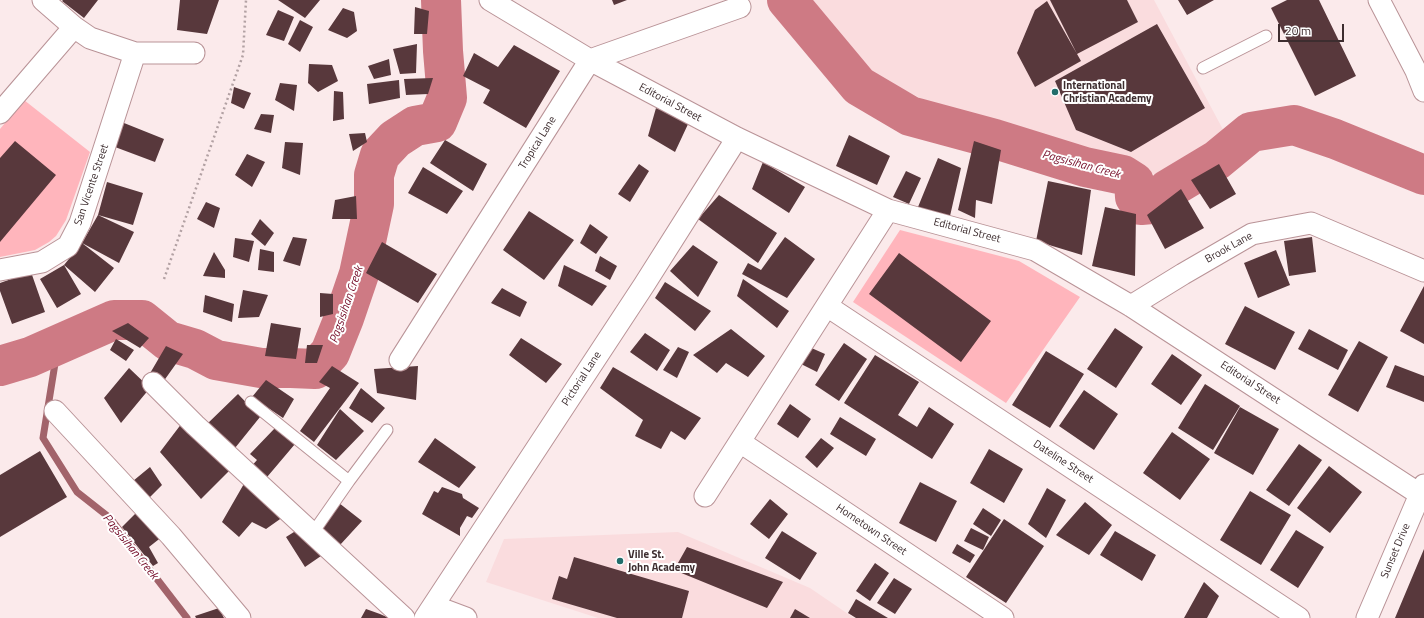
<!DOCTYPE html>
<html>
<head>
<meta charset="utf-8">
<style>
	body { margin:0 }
	#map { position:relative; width:1424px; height:618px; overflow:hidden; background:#fbeaeb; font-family:"Titillium Web",sans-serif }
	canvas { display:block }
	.scale { position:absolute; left:1278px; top:24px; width:66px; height:18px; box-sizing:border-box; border:2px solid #3d2d2f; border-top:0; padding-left:5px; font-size:12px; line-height:14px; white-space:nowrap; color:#3d2d2f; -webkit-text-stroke:3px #fff; paint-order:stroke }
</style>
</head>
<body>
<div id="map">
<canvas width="1424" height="618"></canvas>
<div class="scale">20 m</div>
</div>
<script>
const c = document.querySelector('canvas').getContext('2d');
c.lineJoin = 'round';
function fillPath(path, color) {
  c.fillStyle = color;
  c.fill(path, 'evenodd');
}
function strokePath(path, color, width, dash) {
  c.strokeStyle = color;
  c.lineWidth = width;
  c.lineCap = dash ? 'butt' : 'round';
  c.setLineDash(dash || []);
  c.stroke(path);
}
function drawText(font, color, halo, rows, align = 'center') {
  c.font = font + ' "Titillium Web",sans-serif';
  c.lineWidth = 4;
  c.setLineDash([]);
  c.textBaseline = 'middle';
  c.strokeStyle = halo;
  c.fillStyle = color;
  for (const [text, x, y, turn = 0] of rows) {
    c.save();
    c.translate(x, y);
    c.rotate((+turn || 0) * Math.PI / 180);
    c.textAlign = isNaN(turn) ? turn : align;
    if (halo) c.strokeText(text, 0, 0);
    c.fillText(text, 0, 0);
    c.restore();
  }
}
fillPath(new Path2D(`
	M804,0h350l74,139 -62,38 -85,-19 -120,-39 -107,-55z
	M678,532l132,56 44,30h-256l-112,-36 18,-43z`), '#fadcde');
fillPath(new Path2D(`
	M24,100l66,52 -24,68 -10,16 -7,6 -14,8 -35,7v-128z
	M900,230l119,31 61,36 -74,106 -153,-101z`), '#ffb5bc');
strokePath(new Path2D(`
	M58,345l-15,93 34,54 33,26 77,100`), '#a2636a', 7);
strokePath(new Path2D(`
	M787,0l72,86 51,30 85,23 90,28 38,8 11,7 1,15 6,8 11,-1 15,-14 50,-30 34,-28 43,-7 41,14 89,36
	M0,366l30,-9 84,-37h28l26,21 27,8 21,11 45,8h30l24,1 15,-16 14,-35 15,-44 15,-70v-29l6,-20 15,-16 20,-13 22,-4 10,-24 -4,-47 -2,-51`), '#ce7a84', 40);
fillPath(new Path2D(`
	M63,0h35l-14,18 -22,-17z
	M180,0h39l-12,34 -30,-4z
	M278,0h42l-15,18z
	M612,0h15l-13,5z
	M1050,0h77l11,22 -61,32z
	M1178,0h36l-27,15z
	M1287,0h32l37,76 -41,20 -44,-88z
	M1047,1l34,60 -46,26 -18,-34 18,-43z
	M415,7l14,4 -2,23h-13z
	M343,8l11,4 3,19 -10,7 -19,-8z
	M278,10l16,7 -10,24 -18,-6z
	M300,20l13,7 -13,25 -12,-8z
	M1157,24l48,84 -74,44 -55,-22 -21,-49z
	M417,44l-1,29 -16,1 -7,-25z
	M514,45l46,26 -34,57 -43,-25 7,-13 -27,-14 11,-23 24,14z
	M389,59l2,16 -17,4 -6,-13z
	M309,64l23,1 6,16 -20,11 -10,-9z
	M433,78l-5,16 -22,1 -2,-16z
	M399,80l1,18 -31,6 -2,-20z
	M280,83l17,2 -3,26 -19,-11z
	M234,87l17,6 -7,16 -13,-6z
	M334,91l9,1 1,27 -11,2z
	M656,108l33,14 -14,30 -27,-16z
	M261,114l13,1 -3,18 -17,-4z
	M124,123l40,16 -9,23 -40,-15z
	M365,133l2,9 -14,9 -4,-17z
	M849,135l41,21 -13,29 -41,-19z
	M445,140l42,24 -14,27 -43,-28z
	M15,141l41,34 -56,67v-84z
	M974,141l27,9 -9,54 -16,-4 -1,18 -17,-8z
	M285,142l18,1 -3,32 -18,-7z
	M247,154l18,8 -13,25 -17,-12z
	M938,158l23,10 -11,48 -32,-9z
	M763,162l42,25 -16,26 -37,-24z
	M639,164l10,7 -19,31 -12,-8z
	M1219,164l17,30 -26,15 -19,-29z
	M423,167l40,24 -16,23 -39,-21z
	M906,171l15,7 -12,26 -16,-7z
	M1048,181l43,9 -9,65 -46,-14z
	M107,182l36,11 -10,32 -35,-10z
	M1181,189l23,39 -39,21 -18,-34z
	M719,195l58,38 -19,30 -60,-44z
	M356,196l1,23h-25l3,-19z
	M206,202l14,6 -6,20 -17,-9z
	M1105,207l31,7 -1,62 -43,-10z
	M529,211l45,29 -30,40 -41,-30z
	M98,215l36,17 -15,31 -37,-20z
	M260,219l14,14 -9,13 -14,-12z
	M590,224l18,13 -12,17 -16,-11z
	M293,237l14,2 -7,27 -17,-5z
	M785,237l30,22 -28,39 -45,-24 6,-11 13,7z
	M1312,237l4,35 -27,4 -5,-35z
	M235,238l19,3 -5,21 -16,-5z
	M382,242l55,32 -19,29 -52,-30z
	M82,243l32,25 -19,24 -31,-27z
	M693,245l25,17 -20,35 -28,-26z
	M260,249l14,3v20l-16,-2z
	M1276,250l14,35 -32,13 -14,-35z
	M214,252l11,18v8l-22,-2z
	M899,253l92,68 -30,41 -92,-68z
	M600,256l17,10 -7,14 -15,-9z
	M64,265l17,29 -24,14 -17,-29z
	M564,265l43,21 -15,20 -34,-20z
	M31,272l14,40 -33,12 -12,-33v-8z
	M743,279l46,32 -12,17 -40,-32z
	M665,282l46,29 -16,20 -40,-33z
	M1424,286v58l-24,-13z
	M502,288l25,14 -7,15 -29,-14z
	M243,290l25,5 -9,22 -21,1z
	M320,293l13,1v20l-13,3z
	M205,295l29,9 -2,18 -29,-10z
	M1245,306l50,26 -20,38 -50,-26z
	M128,323l21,15 -9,10 -28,-17z
	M271,323l30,5 -5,31 -31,-3z
	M1115,328l28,19 -27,41 -29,-19z
	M731,329l34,27 -17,21 -22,-14 -9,10 -24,-18z
	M1309,329l39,21 -10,20 -40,-21z
	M645,333l25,17 -13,21 -27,-19z
	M521,338l41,26 -16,19 -37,-28z
	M116,339l18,11 -8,11 -16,-11z
	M1359,341l29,16 -30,55 -30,-17z
	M844,343l23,16 -28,42 -24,-16z
	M307,345h16l-6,18h-12z
	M166,346l17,8 -20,28 -14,-7z
	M807,346l18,8 -8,18 -18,-9z
	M678,347l11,5 -12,26 -14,-8z
	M1046,351l38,23 -34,54 -38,-23z
	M1172,354l30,21 -21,30 -30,-21z
	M875,355l44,27 -21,33 19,12 12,-20 25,17 -22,35 -88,-56z
	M1395,365l29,11v26l-38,-15z
	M332,366l27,17 -45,59 -14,-11 30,-43 -11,-6z
	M418,366l-2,34 -39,-7 -3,-24z
	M613,367l88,51 -16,22 -14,-9 -10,18 -26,-13 8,-16 -43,-32z
	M129,368l21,20 -29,35 -17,-25z
	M266,380l28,19 -11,19 -31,-21z
	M1205,384l35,22 -27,44 -35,-22z
	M361,388l24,20 -13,15 -23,-15z
	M1084,390l34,24 -24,36 -35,-24z
	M238,394l22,23 -25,31 -29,-23z
	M790,404l21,15 -13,19 -21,-14z
	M1240,407l39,22 -26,46 -39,-22z
	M340,409l24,22 -28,29 -19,-15z
	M840,417l36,22 -10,17 -36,-22z
	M182,423l47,48 -28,28 -41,-47z
	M275,428l20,16 -33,39 -13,-14 8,-9 -7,-6z
	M1172,432l38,27 -30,41 -37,-27z
	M435,438l41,29 -17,21 -41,-26z
	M821,438l13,10 -17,20 -12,-11z
	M1299,444l23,16 -33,46 -23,-16z
	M989,449l34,20 -19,34 -34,-20z
	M40,451l27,46 -67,40v-62z
	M1329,466l33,26 -32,41 -33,-25z
	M150,467l12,18 -14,14 -15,-18z
	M245,482l38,35 -17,12 -14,-7 -13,15 -17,-15z
	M920,482l37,19 -21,41 -37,-19z
	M442,487l20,7 1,4 16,10 -7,10 -5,-2 -7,12v8l-38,-22 12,-23 4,2z
	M1047,488l19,12 -20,38 -18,-14z
	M1250,491l41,24 -30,50 -41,-25z
	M770,499l18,15 -19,25 -19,-15z
	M1085,502l27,23 -23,30 -33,-20z
	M339,503l23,18 -22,24 -21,-16z
	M983,508l18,12 -10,16 -18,-12z
	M138,511l25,25 -14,11 9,16 -5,3 -31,-39z
	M1004,519l40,27 -38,57 -40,-26z
	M302,527l19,29 -16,11 -19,-30z
	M971,528l18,9 -6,13 -19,-9z
	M1296,530l28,17 -26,41 -28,-18z
	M782,531l35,22 -17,27 -35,-22z
	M1115,531l41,24 -14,26 -42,-26z
	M957,544l18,11 -5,8 -18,-10z
	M687,547l96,35 -16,26 -93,-38z
	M1424,549v69h-29z
	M574,557l115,34 -7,27h-65l-65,-19 7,-23 8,3z
	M875,563l14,10 -19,28 -14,-10z
	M894,578l18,11 -17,25 -18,-11z
	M1204,582l15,14 -12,22h-23z
	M856,599l32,19h-32l-8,-5z
	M219,608l5,10h-28l-1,-2z
	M366,609l14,5 9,4h-28z
	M795,609l15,9h-20z`), '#58383c');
const service = new Path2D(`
	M1203,68l63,-32
	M251,402l98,79
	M312,534l37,-53 38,-51`);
const minor = new Path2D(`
	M43,0l31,27 16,11 45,15h59
	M490,0l100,60 147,78 151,72 147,40 96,56 293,191
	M1379,0l37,71 8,20
	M0,113l74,-86
	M0,270l42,-8 26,-16 12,-23 55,-170
	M827,306l472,312
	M1131,306l52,-32 69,-40 59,-11 113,48
	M400,360l190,-300 150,-53
	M153,383l42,42 209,193
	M55,411l116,125 69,82
	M740,442l263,176
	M705,496l183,-286
	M434,606l32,12
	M425,618l219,-333 93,-147
	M1367,618l57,-133`);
strokePath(service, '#b99397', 13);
strokePath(minor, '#b99397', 23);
strokePath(new Path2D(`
	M164,279l79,-224 3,-55`), '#b2a1a3', 2.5, [2, 3]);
strokePath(service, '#fff', 11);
strokePath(minor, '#fff', 21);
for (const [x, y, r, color] of [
	[1055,92,4,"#226d6b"],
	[620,561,4,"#226d6b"]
]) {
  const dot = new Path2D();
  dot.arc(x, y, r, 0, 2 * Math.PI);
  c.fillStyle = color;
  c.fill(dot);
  strokePath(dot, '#fff', 1.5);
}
drawText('bold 11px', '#3d2d2f', '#fff', [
	["International",1063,86],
	["Christian Academy",1063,99],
	["Ville St.",628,555],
	["John Academy",628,568]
], 'left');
drawText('11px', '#3d2d2f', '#fff', [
	["Editorial Street",670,103,28],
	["Tropical Lane",538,143,-58],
	["San Vicente Street",92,185,-71],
	["Editorial Street",967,231,15],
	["Brook Lane",1229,248,-29],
	["Pictorial Lane",582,379,-57],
	["Editorial Street",1250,383,33],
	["Dateline Street",1063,462,33],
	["Hometown Street",871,530,34],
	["Sunset Drive",1396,551,-67]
]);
drawText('italic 12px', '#760f2b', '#fff', [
	["Pagsisihan Creek",1081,165,15],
	["Pagsisihan Creek",347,305,-71],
	["Pagsisihan Creek",130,547,51]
]);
</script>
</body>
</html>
